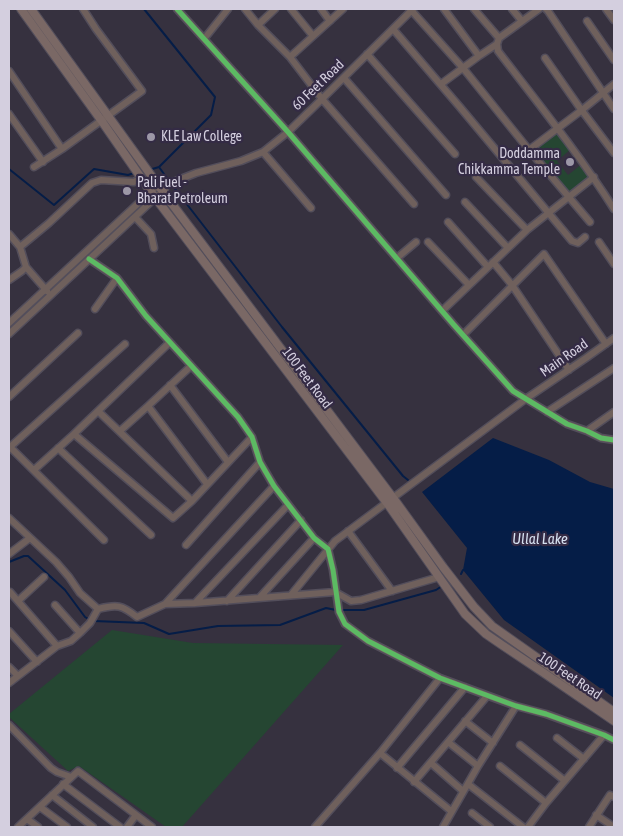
<!DOCTYPE html>
<html>
<head>
<meta charset="utf-8">
<style>
	body { margin:0 }
	#map { position:relative; width:623px; height:836px; overflow:hidden; background:#36313f; font-family:"Asap Condensed",sans-serif }
	canvas { display:block }
	.frame { position:absolute; inset:0; border:10px solid #d4cfdf; pointer-events:none }
</style>
</head>
<body>
<div id="map">
<canvas width="623" height="836"></canvas>
<div class="frame"></div>
</div>
<script>
const c = document.querySelector('canvas').getContext('2d');
c.lineJoin = 'round';
function fillPath(path, color) {
  c.fillStyle = color;
  c.fill(path, 'evenodd');
}
function strokePath(path, color, width, dash) {
  c.strokeStyle = color;
  c.lineWidth = width;
  c.lineCap = dash ? 'butt' : 'round';
  c.setLineDash(dash || []);
  c.stroke(path);
}
function drawText(font, color, halo, rows, align = 'center') {
  c.font = font + ' "Asap Condensed",sans-serif';
  c.lineWidth = 4.5;
  c.setLineDash([]);
  c.textBaseline = 'middle';
  c.strokeStyle = halo;
  c.fillStyle = color;
  for (const [text, x, y, turn = 0] of rows) {
    c.save();
    c.translate(x, y);
    c.rotate((+turn || 0) * Math.PI / 180);
    c.textAlign = isNaN(turn) ? turn : align;
    if (halo) c.strokeText(text, 0, 0);
    c.fillText(text, 0, 0);
    c.restore();
  }
}
fillPath(new Path2D(`
	M556,130l15,19 -14,12 11,14 14,-11 10,13 -24,19 -36,-47z
	M112,630l81,13 150,2 -161,182h-16l-87,-61 -11,5 -59,-54v-3z`), '#254632');
fillPath(new Path2D(`
	M493,438l56,22 41,22 24,7v209l-110,-78 -41,-50 4,-22 -45,-56z`), '#051d47');
strokePath(new Path2D(`
	M144,9l71,88 -4,18 -52,52 10,14
	M9,169l45,36 40,-36 34,6 6,-2
	M149,170l10,-3
	M172,185l110,142 121,149 5,4
	M9,562l15,-6h4l37,34 20,27 5,3
	M461,574l2,-4
	M341,610h23l72,-20 6,-4
	M94,621l50,2 25,11 49,-8 62,-1 46,-17 10,2`), '#051d47', 2);
const minor = new Path2D(`
	M177,9l111,123 166,193 59,66 54,33 20,7 14,7 13,2
	M245,9l13,16 32,32 32,42 92,105
	M291,9l22,27
	M321,9l9,12
	M444,9l35,47
	M474,9l25,29
	M512,9l10,12
	M539,9l-40,29 -2,6 1,7c40,52 81,103 116,158
	M546,9l2,2 66,98
	M606,9l8,11
	M411,10l52,58 66,82 61,72
	M587,21l27,39
	M258,25l17,-16
	M393,29l66,77 113,135 6,2 7,-6
	M204,39l24,-30
	M367,54l88,100
	M290,57l53,-48
	M545,58l35,50 34,45
	M9,71l53,78
	M344,78l102,117
	M441,84l38,-28 18,-12
	M9,114l34,48
	M529,150l53,-40 32,-26
	M263,152l48,56
	M34,167l28,-18 80,-58 -46,-62 -13,-20
	M476,177l51,53
	M465,202l43,46
	M135,217l16,17 3,14
	M448,222l40,45
	M9,234l11,13 6,20
	M428,242l41,43
	M599,242l15,22
	M20,247l29,-24 43,-40 9,-3 33,2 7,-4
	M397,258l19,-16
	M89,259l28,19 29,38 92,101 14,20 8,25 14,24 40,52 14,11 5,21 6,42 6,12 23,17 72,37 76,28 30,8 58,21 10,5
	M493,262l19,23 57,85
	M9,280l13,-9 4,-4 21,24
	M95,309l22,-31
	M442,311l85,-81 67,-53
	M9,323l149,-138 10,-1 28,-11 45,-12 22,-9 25,-20 34,-33 91,-90
	M9,334l146,-136 8,-6 2,-3
	M463,335l81,-81 62,90
	M170,385l58,77
	M9,397l69,-64
	M148,406l59,78
	M98,411l94,90
	M547,412l67,-44
	M120,431l28,-25 43,-40
	M587,431l27,-19
	M74,434l99,84 19,-17 60,-64
	M9,446l95,94
	M10,447l115,-103
	M58,448l93,87
	M34,470l40,-36 95,-91
	M9,518l47,44 13,15 11,16 18,16c19,-5 24,-4 39,8l28,-13 30,-1 140,-11 16,9 10,-1 78,-23
	M348,531l44,60
	M186,545l74,-83
	M9,554l21,-16
	M9,593l1,-1 47,54
	M291,595l44,-54 192,-143 59,-40 28,-20
	M260,597l54,-59
	M18,601l26,-24
	M227,601l74,-81
	M195,603l93,-98
	M165,604l109,-118
	M55,605l25,28
	M9,631l28,31
	M9,667l9,9
	M9,683l48,-37 14,-5 9,-8 10,-10 8,-14
	M465,721l28,22
	M9,725l42,43 6,4 14,5
	M557,738l27,21
	M448,742l30,24
	M520,745l45,36
	M380,753l71,58
	M431,763l32,28
	M500,766l46,37
	M397,768l68,-81
	M414,782l73,-86
	M63,784l57,43
	M468,784l55,43
	M52,795l41,32
	M40,807l27,20
	M472,813l18,14
	M596,815l18,12
	M27,819l11,8
	M18,827l60,-56 74,56
	M127,827l9,-12
	M315,827l65,-74 60,-75
	M443,827l35,-61 38,-60
	M528,827l18,-24 58,-68
	M589,827l21,-32 4,2`);
const major = new Path2D(`
	M21,9l80,111 50,72 236,311 78,111 21,20 16,11 42,28 70,48
	M31,9l132,183 233,310 47,65 31,40 18,19 122,86`);
strokePath(minor, '#534e5b', 9);
strokePath(major, '#534e5b', 10);
strokePath(minor, '#6f605c', 6);
strokePath(major, '#7a6865', 8);
strokePath(new Path2D(`
	M177,9l111,123 166,193 59,66 54,33 20,7 14,7 13,2
	M89,259l28,19 29,38 92,101 14,20 8,25 14,24 40,52 14,11 5,21 6,42 6,12 23,17 72,37 76,28 30,8 58,21 10,5`), '#5cba63', 5);
for (const [x, y, r, color] of [
	[151,137,5,"#9d98a7"],
	[570,162,5,"#9d98a7"],
	[127,191,5,"#9d98a7"]
]) {
  const dot = new Path2D();
  dot.arc(x, y, r, 0, 2 * Math.PI);
  c.fillStyle = color;
  c.fill(dot);
  strokePath(dot, '#342b45', 2);
}
drawText('14px', '#d4cfdf', '#342b45', [
	["60 Feet Road",318,85,-44],
	["Main Road",564,358,-35],
	["100 Feet Road",307,378,53],
	["100 Feet Road",570,676,34]
]);
drawText('14px', '#d4cfdf', '#342b45', [
	["KLE Law College",161,137],
	["Doddamma",560,154,"right"],
	["Chikkamma Temple",560,170,"right"],
	["Pali Fuel -",137,183],
	["Bharat Petroleum",137,199]
], 'left');
drawText('italic 15px', '#d7e1f1', '#342b45', [
	["Ullal Lake",540,539]
]);
</script>
</body>
</html>
